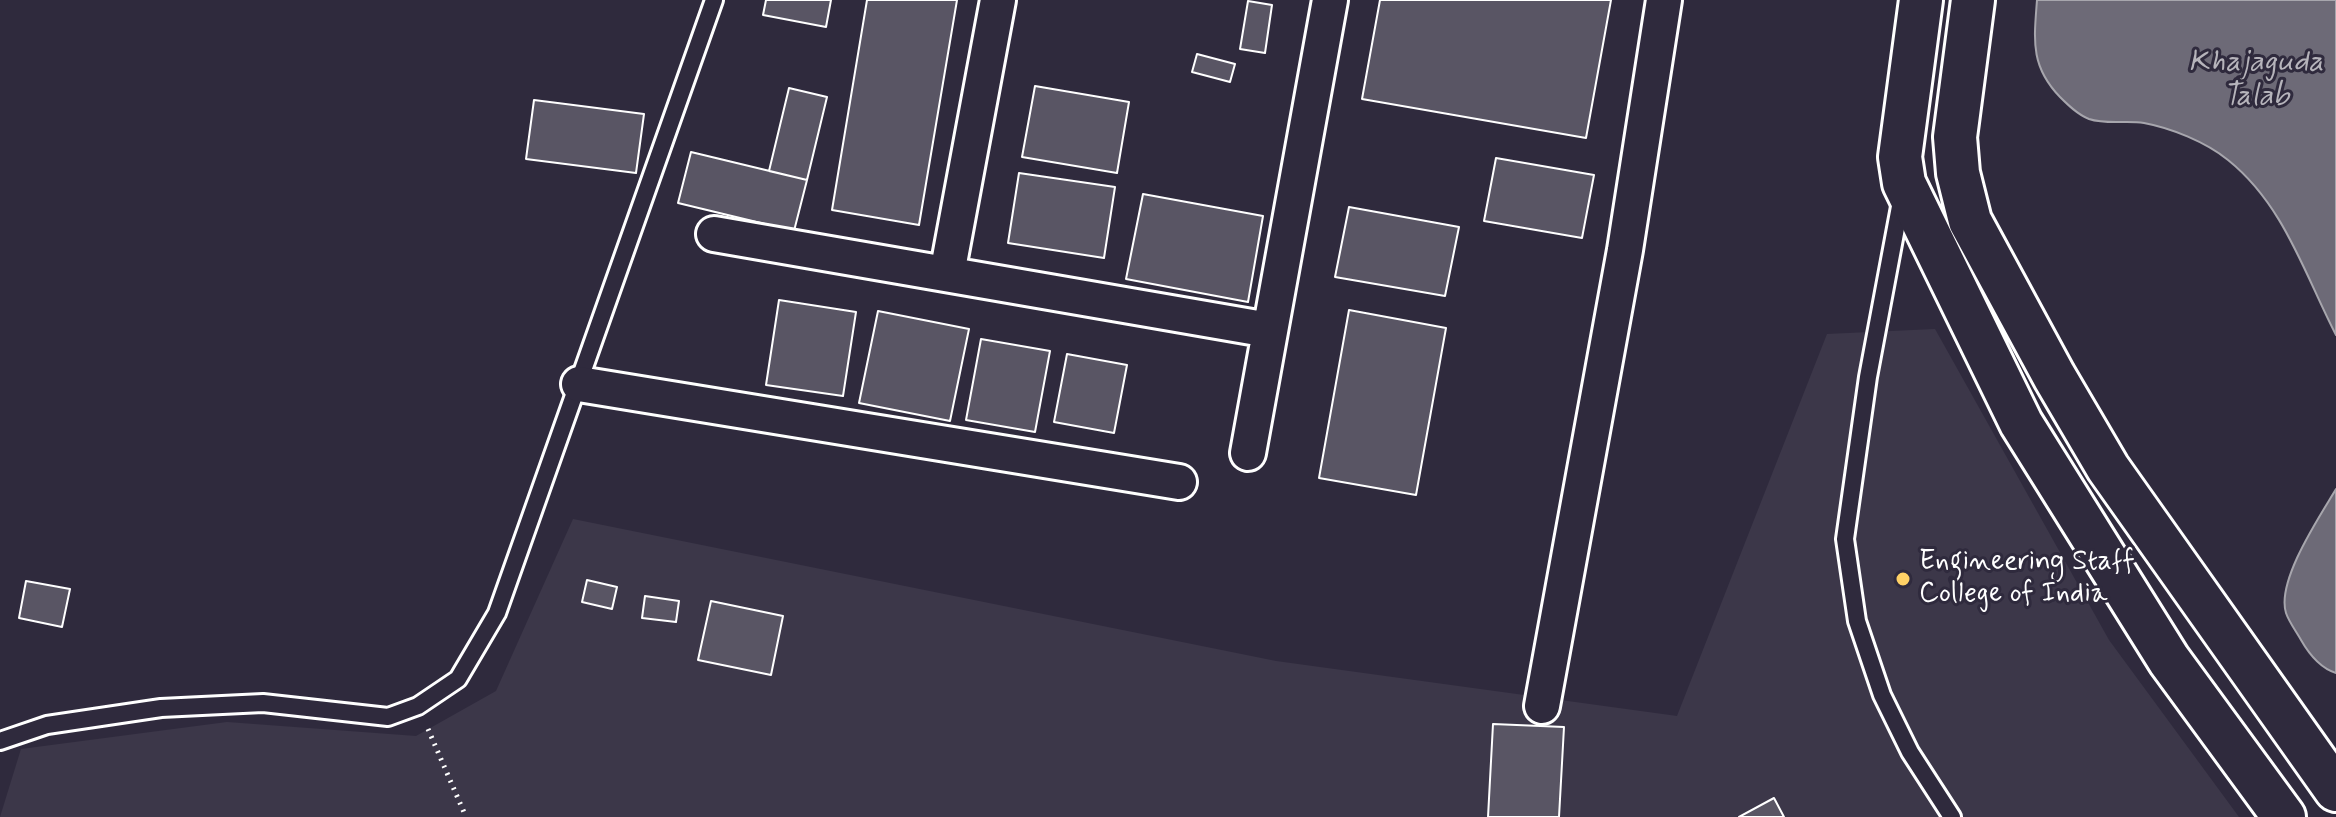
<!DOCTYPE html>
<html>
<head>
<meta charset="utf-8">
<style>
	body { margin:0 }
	canvas { display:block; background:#2f2a3d }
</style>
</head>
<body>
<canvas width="2336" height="817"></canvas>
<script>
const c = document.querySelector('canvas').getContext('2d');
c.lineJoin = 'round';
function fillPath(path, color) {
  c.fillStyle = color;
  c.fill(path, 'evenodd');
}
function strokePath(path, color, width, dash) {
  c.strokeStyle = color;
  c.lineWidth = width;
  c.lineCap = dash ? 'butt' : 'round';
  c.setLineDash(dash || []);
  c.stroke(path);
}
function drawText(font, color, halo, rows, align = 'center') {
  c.font = font + ' Mynerve,sans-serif';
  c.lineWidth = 6;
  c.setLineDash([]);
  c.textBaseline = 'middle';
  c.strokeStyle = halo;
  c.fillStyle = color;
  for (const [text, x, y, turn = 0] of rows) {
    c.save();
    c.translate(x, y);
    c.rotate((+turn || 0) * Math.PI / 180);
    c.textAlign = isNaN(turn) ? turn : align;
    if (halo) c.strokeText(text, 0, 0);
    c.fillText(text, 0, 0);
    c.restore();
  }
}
fillPath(new Path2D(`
	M1935,329l174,311 130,177h-2239l21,-68 206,-27 189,14 80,-45 77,-172 703,142 401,55 150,-382z`), '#3c3749');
const water = new Path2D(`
	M2037,0h299v335c-32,-62 -52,-130 -108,-175 -22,-18 -57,-32 -84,-37 -18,-3 -37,2 -55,-4 -11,-4 -21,-14 -29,-22 -30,-31 -26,-57 -23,-97z
	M2336,489v184c-16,-5 -27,-19 -35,-33 -5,-9 -12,-18 -15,-27 -10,-32 34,-97 50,-124z`);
fillPath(water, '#6d6a77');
strokePath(water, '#a7a6ad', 2);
const building = new Path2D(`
	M766,0h65l-5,27 -63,-12z
	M867,0h90l-38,225 -87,-15z
	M1380,0h231l-25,138 -224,-39z
	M1248,1l24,4 -7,48 -25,-4z
	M1197,54l38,10 -5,18 -38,-10z
	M1035,86l94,16 -12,71 -95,-16z
	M789,88l38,9 -20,83 -38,-9z
	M534,100l110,14 -8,59 -110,-14z
	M691,152l116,28 -13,51 -116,-28z
	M1496,158l98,17 -12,63 -98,-17z
	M1019,173l96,14 -11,71 -96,-15z
	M1143,194l120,22 -15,86 -122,-23z
	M1349,207l110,20 -14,69 -110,-19z
	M779,300l77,12 -13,84 -77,-11z
	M1349,310l97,18 -30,167 -97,-17z
	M878,311l91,18 -19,92 -91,-18z
	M981,339l69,12 -15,81 -69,-12z
	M1067,354l60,11 -13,68 -60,-11z
	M587,580l30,7 -5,22 -30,-7z
	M26,581l44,8 -8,38 -43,-9z
	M645,596l34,5 -3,21 -34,-4z
	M711,601l72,15 -12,59 -73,-15z
	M1493,724l71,3 -5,90h-71z
	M1774,798l10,19h-45z`);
fillPath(building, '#595564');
strokePath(building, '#fff', 2);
const service = new Path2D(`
	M1902,196l-34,181 -23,162 12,82 25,74 28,57 42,65
	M0,741l47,-16 114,-17 102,-5 125,14 30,-11 40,-27 39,-66 217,-613`);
const minor = new Path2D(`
	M714,234l555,96
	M947,274l51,-274
	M579,384l600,98
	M1248,453l82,-453
	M1542,706l83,-456 39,-250`);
const tertiary = new Path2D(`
	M1921,0l-21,157 4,26 117,240 148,237 115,157
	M1973,0l-18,137 3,36 12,48 84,155 54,92 228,322`);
strokePath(service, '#fff', 22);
strokePath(minor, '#fff', 40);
strokePath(tertiary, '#fff', 48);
strokePath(new Path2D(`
	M428,729l38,88`), '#fff', 5, [2, 6]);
strokePath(service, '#2f2a3d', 16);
strokePath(minor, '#2f2a3d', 34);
strokePath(tertiary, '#2f2a3d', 42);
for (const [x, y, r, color] of [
	[1903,579,8,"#ffd166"]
]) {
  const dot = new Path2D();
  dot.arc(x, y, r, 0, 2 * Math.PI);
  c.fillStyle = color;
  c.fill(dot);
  strokePath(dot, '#2f2a3d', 3);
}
drawText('28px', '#fff', '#2f2a3d', [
	["Engineering Staff",1919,563],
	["College of India",1919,595]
], 'left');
drawText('italic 30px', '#b6b4bb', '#2f2a3d', [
	["Khajaguda",2256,64],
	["Talab",2256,98]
]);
</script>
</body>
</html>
